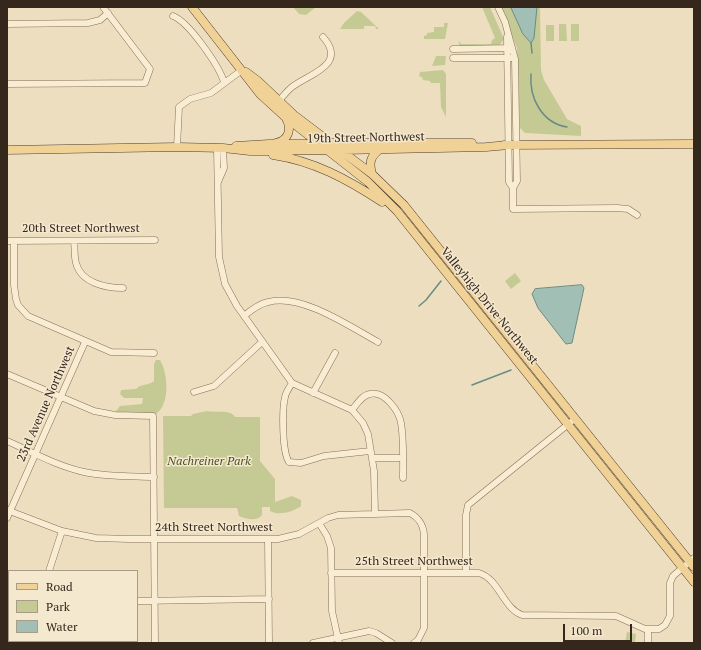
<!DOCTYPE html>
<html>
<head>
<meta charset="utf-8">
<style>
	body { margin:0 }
	#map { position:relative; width:701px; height:650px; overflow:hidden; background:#eddebf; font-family:"PT Serif",serif }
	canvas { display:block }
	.frame { position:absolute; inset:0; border:8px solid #35271c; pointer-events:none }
	.legend { position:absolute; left:8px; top:570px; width:130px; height:72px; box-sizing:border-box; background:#f4e8cf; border:1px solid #a89b87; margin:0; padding:5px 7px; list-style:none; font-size:12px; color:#35271c }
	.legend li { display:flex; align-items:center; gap:8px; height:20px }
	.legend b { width:20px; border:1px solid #a89b87 }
	.scale { position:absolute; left:563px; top:624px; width:69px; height:18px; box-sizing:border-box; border:2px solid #35271c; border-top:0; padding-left:5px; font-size:12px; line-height:14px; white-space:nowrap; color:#35271c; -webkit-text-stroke:3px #f4e8cf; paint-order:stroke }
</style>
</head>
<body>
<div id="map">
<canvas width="701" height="650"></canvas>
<div class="frame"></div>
<ul class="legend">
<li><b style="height:5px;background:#f0d297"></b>Road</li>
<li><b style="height:11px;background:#c5ca94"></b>Park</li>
<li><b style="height:11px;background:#a2bfb6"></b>Water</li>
</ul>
<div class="scale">100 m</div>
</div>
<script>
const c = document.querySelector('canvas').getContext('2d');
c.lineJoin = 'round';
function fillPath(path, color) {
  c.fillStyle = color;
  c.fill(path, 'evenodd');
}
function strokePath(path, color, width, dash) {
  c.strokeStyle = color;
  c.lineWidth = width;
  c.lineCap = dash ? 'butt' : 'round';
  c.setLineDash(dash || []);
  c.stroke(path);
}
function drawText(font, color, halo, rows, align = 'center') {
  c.font = font + ' "PT Serif",serif';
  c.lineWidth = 3;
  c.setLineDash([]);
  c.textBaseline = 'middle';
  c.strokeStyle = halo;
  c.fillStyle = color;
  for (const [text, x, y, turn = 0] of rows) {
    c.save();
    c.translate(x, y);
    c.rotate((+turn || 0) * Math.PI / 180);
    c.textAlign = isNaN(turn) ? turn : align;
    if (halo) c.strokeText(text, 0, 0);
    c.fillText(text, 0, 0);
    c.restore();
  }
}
fillPath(new Path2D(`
	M293,7h23l-10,8 -7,-1z
	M482,7h8l14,32 -5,7 -37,1 -3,-2v-4l2,3h30l1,-4 3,-2z
	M500,7h40l1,63 3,10 23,39 14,7v10l-56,-3 -5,-5 -3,-80z
	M357,11l4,1 18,17h-3l-1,-3h-11v3h-24l4,-6z
	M444,23h4l-3,16h-21v-3l3,-1v-2l7,-1v-5h10z
	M559,24h7l1,17h-8z
	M571,24h8v17h-8z
	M546,25h8v16h-8z
	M436,56h10l-1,9 -13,1z
	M443,70l3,4v43l-5,-10 -1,-24h-9l-1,-2 -7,-1 -1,-3 -3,-1 1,-4z
	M515,273l6,8 -10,8 -6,-8z
	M156,360h4c8,13 11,47 -6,55 -8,4 -18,-1 -27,4l-10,-3 -1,-5 4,-5 22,-2 1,-6h-19l-4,-4 1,-4 15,-1c5,-6 13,-3 18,-8v-17z
	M207,411c9,2 24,-2 28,6h25v44l15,18v23l17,-6 9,4v6c-8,6 -22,10 -31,5v-4h-8v8c-5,7 -16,4 -23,1l-2,-8h-73l-1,-92h28l2,-2z
	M627,632l9,2 -1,9h-10z`), '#c5ca94');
const water = new Path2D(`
	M511,7h26l-3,31 -3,5 -8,-9z
	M582,285l2,3 -12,55 -6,1 -28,-36 -6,-14 3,-5z`);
fillPath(water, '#a2bfb6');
strokePath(water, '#6a8c83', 1);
strokePath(new Path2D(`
	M531,43l1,10
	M531,74c-2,24 11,49 36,53
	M419,306l7,-6 15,-19
	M472,385l39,-15`), '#6a8c83', 1.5);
const minor = new Path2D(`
	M498,7l7,15 10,37 2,122 -4,7v21l104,-1 11,1 9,6
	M173,16c16,6 46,50 51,66
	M7,24l81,-1 12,-3 8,-7
	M507,37l2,145 4,6
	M453,49l59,-1
	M453,58h59
	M7,84l138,-1 5,-14 -47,-62
	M279,101c4,-5 8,-10 13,-14 17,-13 56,-22 31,-50
	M177,147l2,-40 11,-8 21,-6 31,-23
	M217,148l2,109 6,27 12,22 55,77 60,27 11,13 5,11 6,37 1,42
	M218,182l6,-14 -1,-20
	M7,241l148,-1
	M14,241v44l2,14 2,6 10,11 83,36 43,1
	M74,241c1,7 0,15 2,22 5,20 30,25 47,25
	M244,316c7,-6 15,-12 24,-14 33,-9 81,24 110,40
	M7,374l87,37 21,4 38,1 2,227
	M292,383c-3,5 -6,9 -7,14 -3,12 -3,55 4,65l12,1 23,-7 46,-5
	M194,392l20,-6 48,-44
	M313,393l22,-40
	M352,410c5,-6 10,-15 18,-16 14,-4 29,17 31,29 3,18 2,37 2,55
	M7,441c25,11 50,25 77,31 23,5 47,4 70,5
	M372,458h30
	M7,510l55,21 34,7 33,1h149l21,-5 29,-16 10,-3 72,-2c9,5 13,11 14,21v94l-6,12 -4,3
	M7,518l78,-176
	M319,523l8,13 4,12 1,63 7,32
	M268,539l1,104
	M49,571l13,-40
	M466,572v-57l2,-10 103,-83
	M331,573h148c20,6 24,35 43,42l94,1 29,13h14l6,-4 5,-9v-33l3,-7 21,-18
	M137,601l132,-2
	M7,621l2,-2
	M313,643l56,-12 7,2 16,10
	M648,643v-13`);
const major = new Path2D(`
	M192,7l68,87 24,22 84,66 29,29 297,371
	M246,72l12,9 36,34 78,59 32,31 290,362
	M276,143c13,-3 16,-14 10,-25
	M332,143h140
	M504,145l190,-1
	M236,146l33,-2h51
	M7,150l170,-3 46,1 27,3 80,-1
	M342,150l144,-3 23,-2
	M273,155c41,6 74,24 109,47
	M372,174c-3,-11 -2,-17 7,-24`);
strokePath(minor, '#856f58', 7);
strokePath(major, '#523d2d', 9);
strokePath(minor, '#f8ecd2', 6);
strokePath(major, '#f0d297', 8);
drawText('12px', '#35271c', '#f4e8cf', [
	["19th Street Northwest",366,138,-1],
	["20th Street Northwest",81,229],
	["Valleyhigh Drive Northwest",489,306,51],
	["23rd Avenue Northwest",46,404,-66],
	["24th Street Northwest",214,528],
	["25th Street Northwest",414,562]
]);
drawText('italic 12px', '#475123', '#f4e8cf', [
	["Nachreiner Park",209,462]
]);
</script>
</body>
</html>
